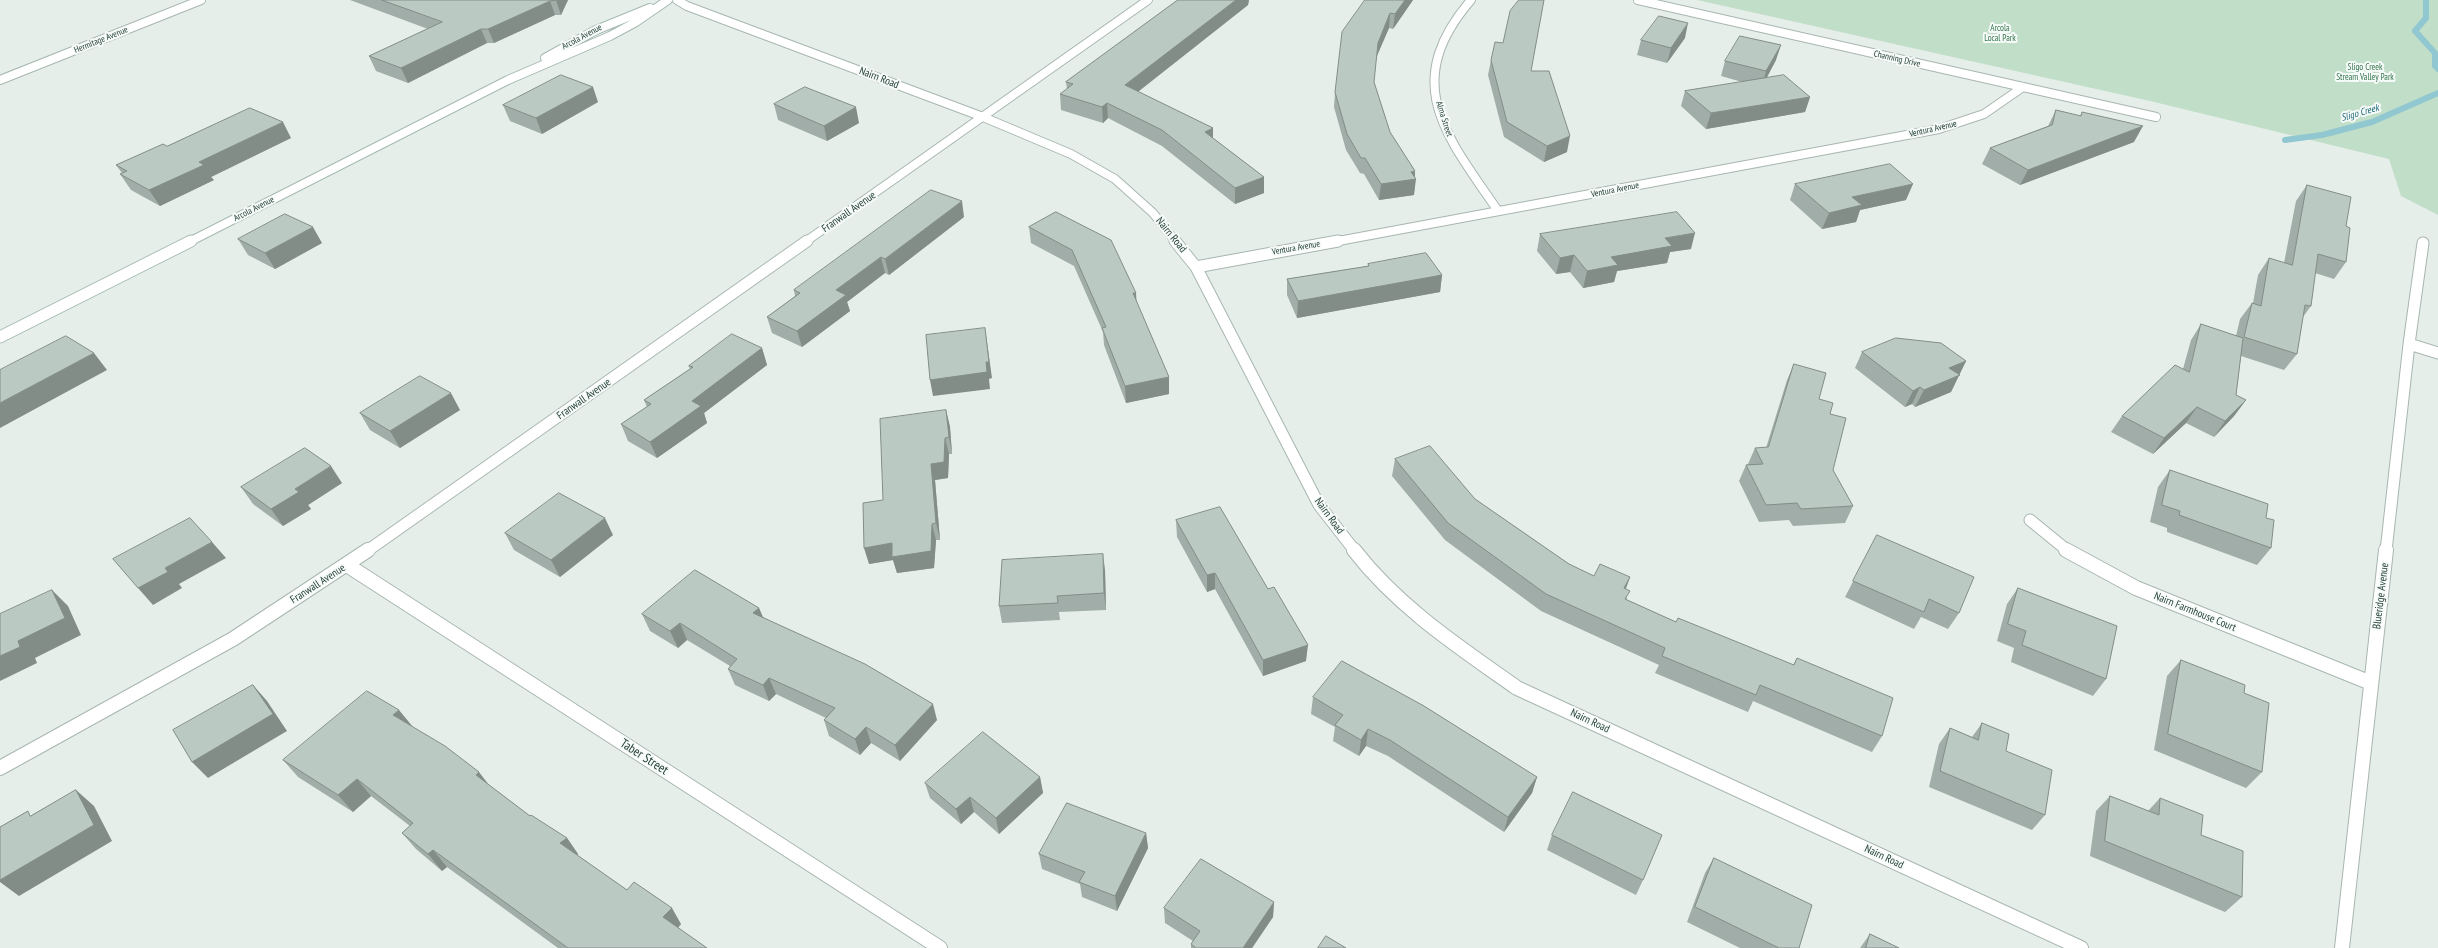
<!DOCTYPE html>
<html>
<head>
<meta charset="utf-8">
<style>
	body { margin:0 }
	canvas { display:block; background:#e6eeea }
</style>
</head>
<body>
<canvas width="2438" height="948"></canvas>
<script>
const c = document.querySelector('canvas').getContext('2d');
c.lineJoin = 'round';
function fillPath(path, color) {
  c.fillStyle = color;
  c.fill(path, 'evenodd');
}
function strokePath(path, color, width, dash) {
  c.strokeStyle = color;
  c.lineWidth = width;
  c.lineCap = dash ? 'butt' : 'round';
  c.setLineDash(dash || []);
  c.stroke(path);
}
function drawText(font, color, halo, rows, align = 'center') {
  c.font = font + ' "PT Sans Narrow",sans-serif';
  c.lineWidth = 4;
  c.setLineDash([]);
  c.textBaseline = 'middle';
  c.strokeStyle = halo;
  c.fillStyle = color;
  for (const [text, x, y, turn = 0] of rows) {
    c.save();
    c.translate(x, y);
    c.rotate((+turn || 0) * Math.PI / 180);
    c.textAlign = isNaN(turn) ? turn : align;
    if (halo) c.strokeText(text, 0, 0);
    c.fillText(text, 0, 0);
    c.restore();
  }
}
fillPath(new Path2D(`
	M1697,0h741v215l-37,-19 -12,-37 -239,-58z`), '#c0dec8');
strokePath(new Path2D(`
	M2426,0v18l-11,13 20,22v13l3,3
	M2285,140l37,-5 50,-13 66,-29`), '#91c7d0', 6);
const streetFar2 = new Path2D(`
	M677,0l10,6 296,111 88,37 44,25 38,34 23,29
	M1471,0c-72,84 -24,136 27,211
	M1638,0l518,117
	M0,80l201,-80
	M805,242l343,-242
	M1333,242l606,-113 45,-15 39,-27`);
const streetFar1 = new Path2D(`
	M1175,241l21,26 123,238 36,46
	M1196,267l142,-26
	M2409,344l29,9
	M2030,520l38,31
	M367,551l440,-310
	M2386,551l23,-207 14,-101`);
const street = new Path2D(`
	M1354,550c44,57 105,97 163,138l564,260
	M2066,550l70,38 235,95
	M347,565l593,383
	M0,768l233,-129 135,-89
	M2342,948l44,-398`);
const secondaryFar1 = new Path2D(`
	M545,58l51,-28 54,-22
	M189,242l319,-162 102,-44 26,-14 32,-22`);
const secondary = new Path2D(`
	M0,337l191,-96`);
strokePath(streetFar2, '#a8b6b1', 10);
strokePath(streetFar1, '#a8b6b1', 13);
strokePath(street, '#a8b6b1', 16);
strokePath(secondaryFar1, '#a5b9b2', 10);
strokePath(secondary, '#a5b9b2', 13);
strokePath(streetFar2, '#fff', 8);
strokePath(streetFar1, '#fff', 11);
strokePath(street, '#fff', 14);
strokePath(secondaryFar1, '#fff', 8);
strokePath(secondary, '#fff', 11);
fillPath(new Path2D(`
	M350,0h218l-7,15h-6l-61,28h-7l-79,40 -32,-12 -7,-15 59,-27z
	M1178,0h71l-1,5 -110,87 75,36v10l51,39v16l-29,11 -73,-58 -54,-28 -5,5 -42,-13 -1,-16 7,-5 -1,-7z
	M1365,0h48l-20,29 -4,-1 -13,30 -2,24 16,50 25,39 -1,24 -35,5 -15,-26 -4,-1 -14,-23 -12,-43 1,-15z
	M1685,38l-18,25 -30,-8 4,-15z
	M1491,60l40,11 36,81 -23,10 -40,-25 -16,-62z
	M1776,60l-10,18 44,19 -5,15 -99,17 -25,-23 4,-15 57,-9 -21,-6 4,-15z
	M598,102l-56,32 -32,-13 -7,-16z
	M774,104l85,19 -32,18 -49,-21z
	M2056,110l24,6 2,-4 52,30 -114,43 -38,-21 8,-16 58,-22z
	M291,138l-80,39 3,3 -54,26 -29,-16 -11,-16 2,-1 -6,-8 51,-19z
	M1795,184l111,16 -46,10 -4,12 -34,7 -32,-29z
	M2307,185l39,41v36l-12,17 -19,-6 -4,33 -8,11 -6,37 -13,16 -43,-14 -5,39 10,5 -12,16 -20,21 -28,-14 -33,31 -42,-22 11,-16 61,-47 8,-29 10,-16 35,12 4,-17 12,-16h1l5,-28 11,-17 15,5 12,-62z
	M1056,212l80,89 33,93 -43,9 -22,-58 -1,-13 -29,-66 -43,-23 -2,-16z
	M964,217l-75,58 -4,-2 -38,29 3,9 -48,36 -30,-14 -5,-16 28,-21 -1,-6z
	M1540,234l151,15 -21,3 -3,11 -50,8 -3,11 -31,6 -13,-16 -14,2 -19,-23z
	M238,239l84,4 -47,26 -27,-14z
	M1368,264l74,11 -2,17 -143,26 -10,-23v-16l81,-13z
	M762,348l5,17 -63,48 3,10 -50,35 -29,-17 -7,-17 26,-17 -3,-7 46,-31 -1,-3z
	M1862,352l104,9 -15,31 -36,15 -3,-3 -7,3 -50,-39z
	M1794,364l36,50 3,56 20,36 -8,17 -52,3 -4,-6 -30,2 -20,-41 7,-16 2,-1 7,-16h11l21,-68z
	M460,410l-60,38 -30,-18 -10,-17z
	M946,410l4,17 2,27h-3l-1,24 -13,2 5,60h-4l-2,28 -37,5 -4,-13 -24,4 14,-64z
	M1395,459l80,40 94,65 25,12 36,1 -4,12 1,11 49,22 117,43 4,-7 85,78 -10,16 -119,-51 -5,11 -93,-39 4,-8 -118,-54 -96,-71 -53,-64z
	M2170,470l96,48 5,30 -14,17 -90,-33v-4l-17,-6 8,-35z
	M342,483l-34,22 3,4 -28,17 -30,-22 -12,-17z
	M1176,520l92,69 38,72 -43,15 -48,-87 -8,3 -30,-55z
	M505,533l108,2 -53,42 -46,-27z
	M1877,535l82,78 -11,16 -27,-12 -7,12 -69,-32z
	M1105,570l1,40 -47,2 1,8 -58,3 -3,-17z
	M2018,588l88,91 -13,17 -82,-34 3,-14 -17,-7 10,-37z
	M759,608l4,9 174,103 -37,41 -29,-18 -11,12 -31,-19 -5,-16 2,-2 -50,-24 -7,7 -34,-16 -7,-16 2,-3 -43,-26 -9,8 -28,-17 -8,-17z
	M2181,660l63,33 18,79 -16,16 -92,-38 13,-74z
	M1313,697l224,80 -5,16 -28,39 -116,-76 -22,-10 -7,10 -26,-15 2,-14 -24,-13z
	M1982,723l24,28 39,64 -13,15 -103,-43 10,-43 11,-16 22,9z
	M411,726l119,90 37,22 11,16 -1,1 50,35 54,34 -3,4 29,20h-149l-111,-81 -5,4 -26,-22 -14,-16 8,-7 -39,-30 -18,16 -55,-35 -15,-17z
	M1040,777l3,16 -44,41 -25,-22 -13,12 -31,-26 -5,-15z
	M2110,796l38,15 12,-13 41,37 41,62 -17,15 -135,-56 6,-45z
	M1146,833l2,15 -31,63 -35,-14 -2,-13 -38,-15 -3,-15z
	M1552,835l91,45 -7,15 -89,-45z
	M1714,858l85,90h-59l-53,-26 18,-49z
	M1274,902l-1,15 -21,31h-61v-4l2,-3 -28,-18 -1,-15z
	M1870,934l29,14h-39z`), '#a1ada8');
fillPath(new Path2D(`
	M556,0h12l-7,15z
	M1236,0h13l-1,5 -122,96 -1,-16z
	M1405,0h8l-20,29 2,-15z
	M550,1l5,14 -61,28 -6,-14z
	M1390,13l-1,15 -13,30 2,-15z
	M1688,23l-3,15 -18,25 4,-15z
	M481,29l6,14 -79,40 -7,-15z
	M1781,45l-5,15 -14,27 4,-16z
	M593,87l5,15 -56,32 -6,-16z
	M1810,97l-5,15 -99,17 5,-16z
	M1107,103l1,15 -5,5 -1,-16z
	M856,107l3,16 -32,18 -3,-15z
	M283,122l8,16 -80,39 3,3 -54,26 -11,-16 50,-28z
	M2143,126l-9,16 -114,43 8,-15z
	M1213,128v16l-8,-12z
	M1570,136l-3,16 -23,10 3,-16z
	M1415,171v8h1l-2,16 -35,5 2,-16 30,-12z
	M1264,177v16l-29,11v-16z
	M1913,184l-7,16 -46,10 -4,12 -34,7 7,-16 23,-16z
	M962,201l2,16 -75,58 -4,-16z
	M313,227l9,16 -47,26 -10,-16z
	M1695,233l-4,16 -21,3 -3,11 -50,8 -3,11 -31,6 4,-17 24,-14 54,-19z
	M1574,255l-4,17 -14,2 4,-16z
	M881,257l4,16 -38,29 3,9 -48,36 -5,-16 39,-41z
	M1442,275l-2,17 -143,26 1,-17z
	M1133,293h3l1,16z
	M985,328l7,50 -3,1 1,10 -57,7 -3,-16 56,-18z
	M762,348l5,17 -63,48 3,10 -50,35 -7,-16 42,-41z
	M94,353l13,17 -107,58v-25z
	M1966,361l-15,31 -36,15 9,-17 25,-22z
	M1169,377v17l-43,9 -1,-17z
	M1920,387l-8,17 -7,3 8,-16z
	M451,393l9,17 -60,38 -10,-17z
	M2246,400l-12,16 -20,21 11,-16z
	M2197,407l-11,16 -33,31 11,-16z
	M946,410l4,17 2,27 -3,-17z
	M945,438l4,16 -1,24 -13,2 5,60 -4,-17 -5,-59z
	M331,466l11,17 -34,22 3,4 -28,17 -12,-17 24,-20z
	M605,518l8,17 -53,42 -9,-17z
	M932,524l4,16 -2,28 -37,5 -4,-13 -24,4 -5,-16 28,-5z
	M212,542l14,16 -47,26 3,4 -29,17 -15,-17 27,-20z
	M1103,554l2,16 1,40 -2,-17z
	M1215,573v16l-8,3v-17z
	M1630,577l-6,16v-5z
	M52,590l16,16 13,29 -46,23 2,5 -37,18v-25l18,-15z
	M759,608l7,17 -13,-12z
	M680,623l7,17 -9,8 -8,-17z
	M1308,645l-2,16 -43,15v-16z
	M769,678l7,16 -7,7 -6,-16z
	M253,685l14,16 20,30 -79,47 -16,-16z
	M933,704l4,16 -37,41 -5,-16z
	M399,710l14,17 -20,-12z
	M866,727l5,16 -11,12 -5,-16z
	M1368,729l-2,17 -7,10 2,-16z
	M479,772l13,17 -16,-14z
	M1040,777l3,16 -44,41 -3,-16z
	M1537,777l-5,16 -28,39 4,-15z
	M357,779l14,17 -18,16 -15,-17z
	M76,790l18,16 18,35 -93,55 -19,-14v-2z
	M970,797l4,15 -13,12 -5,-15z
	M1146,833l2,15 -31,63 -2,-15z
	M567,838l11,16 -6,6 -12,-17z
	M433,850l14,17 -5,4 -14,-17z
	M1274,902l-1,15 -21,31h-9z
	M672,908l9,16 -8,9 -10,-16z`), '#838d88');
const building = new Path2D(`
	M382,0h174l-6,1 -62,28h-7l-80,39 -32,-12 73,-34z
	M1178,0h58l-111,85 88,43 -8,4 59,45 -29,11 -73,-58 -55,-27 -5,4 -42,-13 13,-10 -7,-2z
	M1365,0h40l-10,14 -5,-1 -12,30 -4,39 16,50 25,39 -4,1 5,7 -35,5 -16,-26h-4l-14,-24 -12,-42 7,-60z
	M1519,0h25l-13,71h18l21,65 -23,10 -40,-24 -16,-62 4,-18 8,1 7,-32z
	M1659,16l29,7 -17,25 -30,-8z
	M1740,36l41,9 -15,26 -41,-10z
	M561,75l32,12 -57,31 -33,-13z
	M1784,75l26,22 -99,16 -26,-22z
	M805,87l51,20 -32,19 -50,-22z
	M250,108l33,14 -84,40 5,3 -55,25 -29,-16 7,-3 -11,-6 47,-21 4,2z
	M2056,110l25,6 1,-4 61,14 -115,44 -38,-22 62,-23z
	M1890,164l23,20 -61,13 10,8 -33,8 -34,-29z
	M2307,185l44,12 -5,29 4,2 -4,34 -28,-8 -7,52 -6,-1 -8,49 -53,-17 8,-34 9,3 8,-48 23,7z
	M931,190l31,11 -77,58 -4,-2 -45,33 10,5 -49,36 -30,-14 33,-24 -6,-3z
	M1056,212l55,28 25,53h-3l36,84 -44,9 -23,-58 4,-1 -34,-77 -43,-23z
	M1677,212l18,21 -30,5 7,8 -61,11 7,8 -31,6 -13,-16 -14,3 -20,-24z
	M285,214l28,13 -48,26 -27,-14z
	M1426,253l16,22 -144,26 -11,-22 82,-13 -1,-2z
	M2201,324l42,14 -7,57 10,5 -21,21 -28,-14 -33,31 -42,-22 53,-51 14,7z
	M985,328l4,34h-3l1,10 -57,8 -4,-45z
	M732,334l30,14 -70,53 9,5 -51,36 -29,-18 30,-20 -7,-4 49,-33 -4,-1z
	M66,336l28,17 -94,50v-33z
	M1896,338l45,5 25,18 -17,7 11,7 -36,15 -4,-3 -7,4 -51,-39z
	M1794,364l32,9 -7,26 14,4 -3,11 16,4 -13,52 20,36 -52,3 -4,-6 -31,2 -20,-40 17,-1 -8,-16 13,-1z
	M420,376l31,17 -61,38 -30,-18z
	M946,410l3,27 -4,1 -1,24 -13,2 5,59 -4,1 -1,27 -39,6v-14l-28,5 -1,-45 20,-3 -3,-81z
	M1430,446l45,53 94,65 25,12 6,-12 30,13 -6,11 6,3 -5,8 51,23 2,-4 116,47 3,-7 96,40 -11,38 -122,-51 -4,10 -94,-39 3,-8 -119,-54 -98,-71 -53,-64z
	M305,448l26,18 -36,23 4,3 -28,17 -30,-22z
	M2170,470l98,34 -2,14 8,2 -3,28 -92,-33 1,-4 -18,-6z
	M559,493l46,25 -54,42 -46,-27z
	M1220,507l48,82 6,-2 34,58 -45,15 -48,-87 -8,2 -31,-55z
	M190,518l22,24 -47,26 3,4 -30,16 -25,-29z
	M1877,535l97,42 -15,36 -30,-14 -5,13 -71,-31z
	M1103,554l1,39 -47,3 1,7 -59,3 3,-46z
	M695,570l64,38 -6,5 112,51 68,40 -38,41 -29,-18 -11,12 -31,-19 11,-12 -66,-30 -6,7 -35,-16 9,-10 -57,-36 -10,8 -28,-17z
	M2018,588l99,38 -11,53 -84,-34 4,-14 -18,-7z
	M52,590l13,28 -47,23 2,6 -20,9v-42z
	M2181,660l64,25 -1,8 25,10 -7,69 -94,-38z
	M1342,661l82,45 113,71 -29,40 -118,-77 -22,-11 -7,11 -26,-15 8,-10 -30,-18z
	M253,685l20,29 -81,48 -19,-32z
	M367,691l32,19 -6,5 52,31 34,26 -3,3 54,41 1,-1 36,23 -7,5 67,47 7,-8 38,26 -9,9 44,31h-139l-135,-98 -5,4 -26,-21 11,-10 -56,-44 -19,16 -55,-35z
	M1982,723l27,11 -3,17 46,19 -7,45 -105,-44 10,-43 28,12z
	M983,732l57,45 -44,41 -26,-21 -14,12 -31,-26z
	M76,790l18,35 -94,55v-53l28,-16 2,5z
	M1573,792l89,43 -19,45 -91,-45z
	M2110,796l49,19 1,-17 43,17 -2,20 42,16 -1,46 -137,-56z
	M1067,803l79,30 -31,63 -36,-14 6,-10 -46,-18z
	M1714,858l98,47 -13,43h-20l-84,-41z
	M1201,859l73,43 -31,46h-47l-5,-4 9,-13 -36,-23z
	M1870,934l29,14h-33z
	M1326,936l20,12h-28z`);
fillPath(building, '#bbc9c3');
strokePath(building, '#838d88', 1);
drawText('9px', '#31754a', '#f6faf8', [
	["Arcola",2000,28],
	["Local Park",2000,38],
	["Sligo Creek",2365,67],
	["Stream Valley Park",2365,77]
]);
drawText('9px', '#254038', '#f6faf8', [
	["Arcola Avenue",582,37,-28],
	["Hermitage Avenue",101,40,-22],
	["Channing Drive",1897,59,13],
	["Alma Street",1444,119,72],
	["Ventura Avenue",1933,129,-13],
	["Ventura Avenue",1615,190,-11],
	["Arcola Avenue",254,209,-27],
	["Ventura Avenue",1296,248,-10]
]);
drawText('italic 10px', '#216c79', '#f6faf8', [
	["Sligo Creek",2360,113,-16]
]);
drawText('11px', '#254038', '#f6faf8', [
	["Nairn Road",879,78,21],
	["Franwall Avenue",849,212,-35],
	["Nairn Road",1171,235,51],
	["Franwall Avenue",584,399,-35],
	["Nairn Road",1329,516,54],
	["Franwall Avenue",318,584,-33],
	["Blueridge Avenue",2381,596,-83],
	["Nairn Farmhouse Court",2195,612,22],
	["Nairn Road",1590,721,25],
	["Nairn Road",1884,857,25]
]);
drawText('13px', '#254038', '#f6faf8', [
	["Taber Street",644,757,33]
]);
</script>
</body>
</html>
